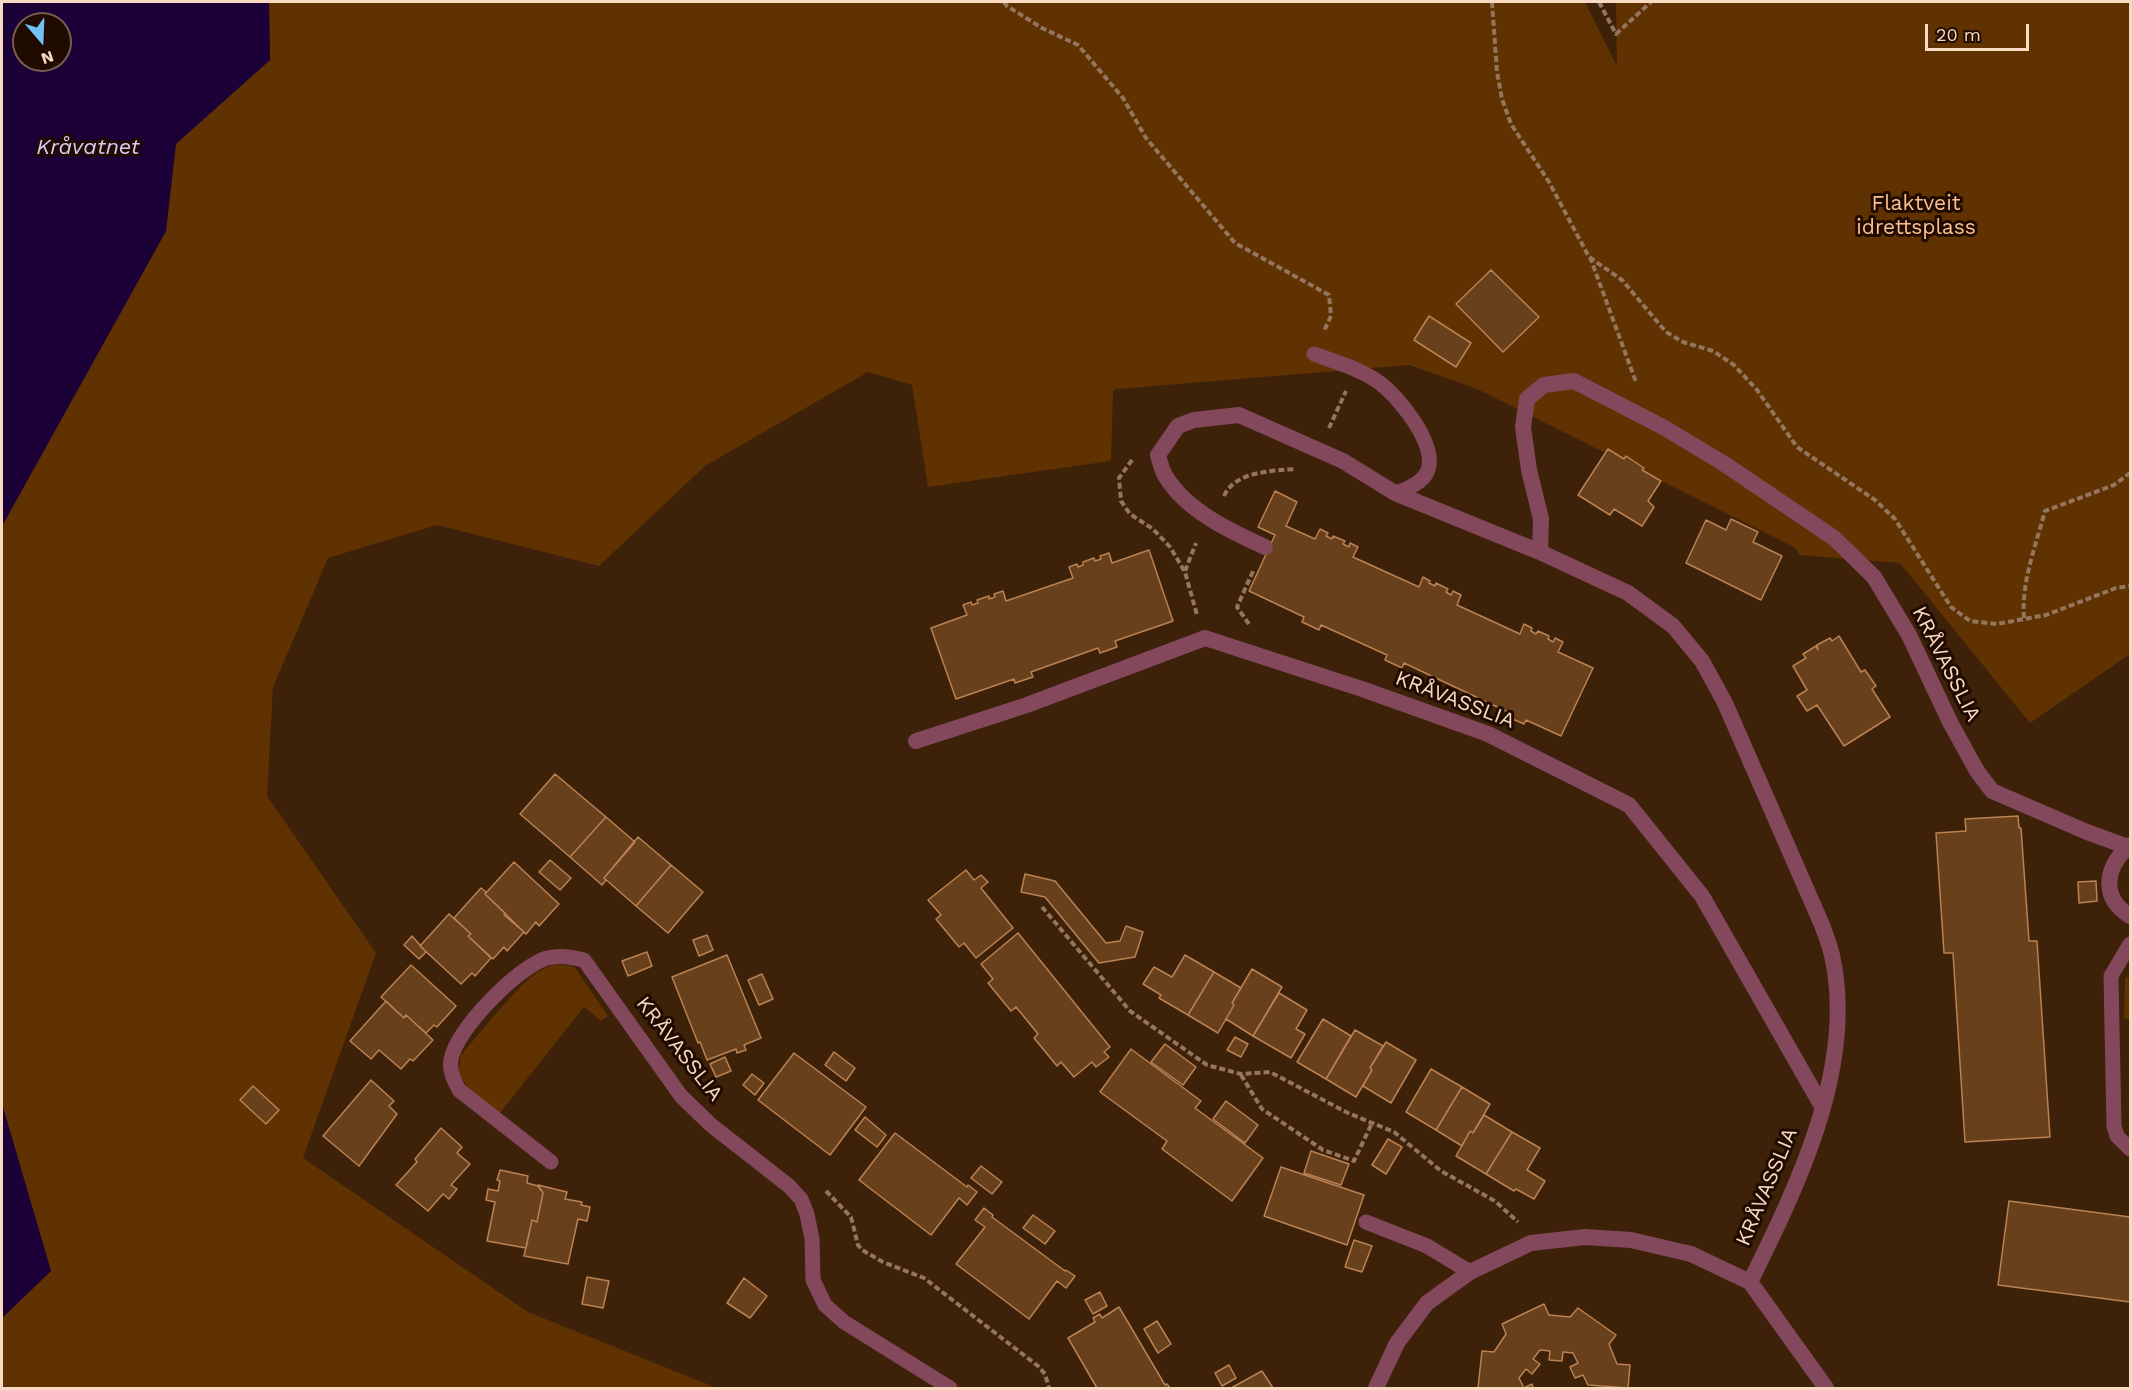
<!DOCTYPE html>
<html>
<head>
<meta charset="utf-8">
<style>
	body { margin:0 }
	#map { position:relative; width:2132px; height:1390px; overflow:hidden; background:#3d2108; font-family:"Work Sans",sans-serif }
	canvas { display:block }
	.frame { position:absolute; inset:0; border:3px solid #f8d9c1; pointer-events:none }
	.north { position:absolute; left:12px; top:12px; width:60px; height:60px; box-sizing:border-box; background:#200b00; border:2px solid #765d4d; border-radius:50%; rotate:161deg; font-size:16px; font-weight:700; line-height:24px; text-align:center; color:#f8d9c1 }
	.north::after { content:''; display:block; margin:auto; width:21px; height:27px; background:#72c1f5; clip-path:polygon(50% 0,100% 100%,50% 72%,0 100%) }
	.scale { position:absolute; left:1925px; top:24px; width:104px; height:27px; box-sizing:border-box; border:3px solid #f8d9c1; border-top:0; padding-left:8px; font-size:18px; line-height:21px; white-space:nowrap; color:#f8d9c1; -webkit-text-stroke:4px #200b00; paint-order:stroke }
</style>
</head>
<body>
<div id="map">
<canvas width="2132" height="1390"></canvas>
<div class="frame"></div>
<div class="north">N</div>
<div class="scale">20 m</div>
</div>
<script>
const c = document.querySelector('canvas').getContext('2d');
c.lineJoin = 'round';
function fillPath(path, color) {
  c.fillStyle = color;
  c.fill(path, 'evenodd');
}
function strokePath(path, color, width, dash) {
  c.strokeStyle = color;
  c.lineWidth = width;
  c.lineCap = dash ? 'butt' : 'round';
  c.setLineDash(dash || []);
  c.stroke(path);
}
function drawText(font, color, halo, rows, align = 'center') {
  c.font = font + ' "Work Sans",sans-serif';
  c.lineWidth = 6;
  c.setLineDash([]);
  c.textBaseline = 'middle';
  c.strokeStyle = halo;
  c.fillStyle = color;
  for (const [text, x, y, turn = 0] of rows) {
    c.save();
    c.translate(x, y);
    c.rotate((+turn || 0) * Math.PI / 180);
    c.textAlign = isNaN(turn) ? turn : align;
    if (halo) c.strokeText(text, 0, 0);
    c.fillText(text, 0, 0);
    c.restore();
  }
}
fillPath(new Path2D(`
	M269,2h1316l32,64 -1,-64h514v652l-100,69 -130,-160 -100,-8 -6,-8 -319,-159 -66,-23 -292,24 -4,2 -2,70 -183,26 -16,-102 -44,-13 -163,94 -106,100 -162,-41 -109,33 -55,129 -6,109 109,157 -73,205 225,154 189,76h-715v-70l49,-47 -49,-167v-578l164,-295 9,-87 95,-84z
	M554,964l18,2 4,3 32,47 -7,5 -17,-14 -84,106 -32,-25 -10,-16 3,-17 37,-44 24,-26 15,-13z
	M2125,977l5,1v41h-6z`), '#603201');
fillPath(new Path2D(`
	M2,2h267l1,58 -94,84 -10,87 -164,295zM24,24h36v36h-36z
	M2,1104l49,167 -49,47z`), '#1c0139');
const building = new Path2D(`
	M1491,270l48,47 -36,35 -47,-48z
	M1429,316l42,27 -15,24 -42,-27z
	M1608,449l16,10 2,-3 18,12 -2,2 19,11 -13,20 6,6 -12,19 -28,-17 -4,6 -32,-20z
	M1275,491l22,11 -11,24 29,13 5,-10 8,4 -2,3 6,3 1,-3 12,5 -2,3 6,3 1,-4 8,4 -5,10 66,30 4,-10 7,4 -1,2 6,3 1,-3 12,6 -2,3 5,3 2,-4 8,4 -4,10 63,29 4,-10 8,4 -1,3 5,3 2,-3 11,5 -1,3 5,3 2,-4 8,4 -5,10 35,16 -32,68 -35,-16 -2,4 -18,-8 2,-4 -104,-49 -2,5 -17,-8 2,-5 -66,-30 -2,5 -17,-8 2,-5 -55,-26 26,-56 -17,-8z
	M1731,519l27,13 -5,10 29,14 -21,44 -75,-37 20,-43 20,10z
	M1149,550l24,71 -58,20 2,6 -17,6 -2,-5 -67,24 2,5 -18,6 -1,-4 -58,20 -25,-71 36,-13 -4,-10 8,-3 1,3 6,-2 -1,-3 12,-4v3l6,-2 -1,-3 9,-3 3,10 67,-23 -4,-11 8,-3 1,3 5,-2v-3l11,-4 1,3 6,-2 -1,-3 9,-3 3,10z
	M1839,636l22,36 4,-2 11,16 -4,3 18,28 -46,29 -27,-41 -10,6 -10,-15 10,-6 -14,-24 13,-8 -3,-4 13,-8 2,4 -1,-5 13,-7 2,3z
	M555,774l51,43 -36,40 -50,-43z
	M2018,816l1,12h2l8,113h8l13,196 -85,5 -12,-189h-9l-8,-120 30,-2 -1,-12z
	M606,817l29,25 -31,36 2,2 -4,5 -32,-28z
	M638,837l33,28 -35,41 -32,-28z
	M550,860l21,18 -11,12 -21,-18z
	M514,862l45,42 -20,22 -3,-4 -10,12 -41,-40z
	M671,865l32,27 -35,41 -32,-27z
	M966,870l8,10 7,-5 7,7 -7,6 32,40 -37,30 -12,-15 -5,4 -23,-28 5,-4 -13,-15z
	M1025,874l30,7 51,62 14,-2 6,-15 17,6 -8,25 -36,6 -54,-66 -24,-5z
	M2096,881l1,20 -18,2 -1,-21z
	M481,888l5,4 -1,2 21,20 -2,1 20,17 -17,19 -3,-4 -11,12 -25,-23 3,-2 -17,-16z
	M449,914l22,20 -3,2 23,22 -16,18 -3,-3 -11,11 -41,-38z
	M1018,933l92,114 -6,5 5,5 -13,10 -4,-5 -18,15 -13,-15 -4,4 -23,-28 4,-4 -22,-27 -5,4 -23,-28 5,-4 -12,-15z
	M707,935l6,15 -14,6 -6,-16z
	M412,936l14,16 -7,7 -15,-14z
	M647,952l5,14 -24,10 -6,-15z
	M727,955l34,83 -17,7 2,5 -9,3 -1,-4 -29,11 -7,-18 -2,1 -26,-66z
	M1185,955l29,17 -26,43 -29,-17 2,-3 -18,-11 11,-17 18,10z
	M411,965l45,41 -19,21 -3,-2 -8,8 -20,-18 -2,3 -23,-21z
	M1252,969l30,18 -29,49 -27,-17 8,-14 -2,-2z
	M1214,972l27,16 -9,15 2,2 -16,28 -30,-18z
	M762,974l11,25 -14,6 -11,-25z
	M1279,993l28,17 -11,19 9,5 -14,24 -38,-22z
	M386,1001l18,17 2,-3 27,25 -20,21 -3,-2 -9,10 -22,-19 -8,9 -21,-18z
	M1323,1019l28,17 -25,43 -29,-17z
	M1355,1030l28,16 -13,22 2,2 -16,27 -30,-18z
	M1235,1037l13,7 -7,13 -14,-7z
	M1386,1042l30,18 -25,43 -28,-17 9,-16 -2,-2z
	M1165,1044l31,23 -13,18 -32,-23z
	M1131,1049l70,52 -6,7 68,50 -31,43 -70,-52 5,-8 -67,-49z
	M834,1052l21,16 -9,13 -21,-16z
	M794,1053l72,54 -36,48 -72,-55z
	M725,1057l6,14 -15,6 -6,-13z
	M1431,1069l31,18 -26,43 -30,-18z
	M752,1074l12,9 -9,12 -12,-10z
	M371,1080l23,21 -5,5 8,8 -38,52 -36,-30z
	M253,1086l26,24 -13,14 -26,-24z
	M1462,1087l28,17 -17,29 -3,-2 -8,15 -26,-16z
	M1226,1101l32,24 -13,18 -32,-24z
	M1484,1115l28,17 -26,42 -30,-18 14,-25 3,2z
	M865,1117l21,18 -9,12 -22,-17z
	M441,1128l21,19 -5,6 13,11 -19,21 6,4 -8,10 -6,-5 -15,17 -32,-26 21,-23 -2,-3z
	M1512,1132l28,16 -13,22 18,11 -11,18 -18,-10 -2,2 -28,-17z
	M895,1133l72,54 1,-2 9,7 -10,13 -8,-7 -28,37 -72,-55z
	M1388,1139l14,8 -16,27 -14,-9z
	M1311,1151l38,13 -8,21 -37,-12z
	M981,1166l21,16 -10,12 -21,-16z
	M1281,1167l83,28 -17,50 -83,-29z
	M500,1170l28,6 -1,7 11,3 5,7 -6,29 -5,-2 -6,28 -39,-7 8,-39 -9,-2 2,-11 10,2 2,-10 -3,-1z
	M538,1185l29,7 -2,7 17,3 -1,3 9,2 -3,14 -9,-2 -10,45 -44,-8 8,-36 5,2 6,-29z
	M2009,1201l121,16v85l-132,-17z
	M984,1208l9,7 -1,2 73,54 1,-1 9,6 -9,12 -9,-7 -28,38 -73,-55 29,-37 -10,-7z
	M1033,1215l22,16 -10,13 -22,-16z
	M1354,1240l18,6 -10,26 -17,-5z
	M587,1277l22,4 -6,27 -21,-4z
	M744,1278l23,18 -17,22 -23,-15z
	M1100,1292l7,14 -14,8 -8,-14z
	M1544,1304l5,11 21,2 8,-9 38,27 -7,9 8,20 13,1 -2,23 -40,-3 -5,-10 -8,3 -5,-11 8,-4 -5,-10 -10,-1 -1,9 -13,-1 1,-9 -10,-1 -7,9 7,5 -8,10 -6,-5 -7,9 5,10 8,-4 1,4h-55l4,-37 12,1 12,-18 -4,-10z
	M1119,1307l46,78 2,-1 3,4h-73l-29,-50 27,-16 -2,-4 7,-4 2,4z
	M1157,1321l14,23 -13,9 -14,-24z
	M1229,1365l7,13 -14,8 -7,-13z
	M1262,1371l11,17h-42z`);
fillPath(building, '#68401c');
strokePath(building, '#bb8253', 1.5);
strokePath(new Path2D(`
	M1004,2l3,4 35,22 36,17 45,53 23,40 89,105 94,52 2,21 -7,15
	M1492,2l5,70 5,27 9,25 38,58 40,75 33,23 44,52 17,10 30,9 21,14 23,25 40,57 78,53 20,19 56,88 19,14 27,3 49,-9 70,-27 14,-2
	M1599,2l17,32 35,-32
	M1590,257l46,125
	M1329,428l17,-37
	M1132,460l-13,18 2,23 9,13 23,15 17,18 15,25 12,43
	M1224,496c11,-25 48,-25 71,-27
	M1185,571l11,-28
	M2024,618c-3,-36 12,-73 21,-107l69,-26 16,-12
	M1249,624l-12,-17 17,-38
	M1042,907l88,104 77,54 34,9 29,-2 78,41 46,19 47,39 54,30 23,21
	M1241,1075l21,34 61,41 31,11 18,-38
	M826,1191l25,26 7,28 4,5 21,12 41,16 114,88 7,8 4,14`), '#93765d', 4, [6, 3]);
strokePath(new Path2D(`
	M1314,354c21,8 44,14 63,27 21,14 60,63 51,89 -4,12 -22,20 -33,23
	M2130,944l-19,32 3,150 3,10 13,13
	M551,1162l-92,-72c-5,-10 -10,-19 -8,-30 4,-30 68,-94 96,-102 13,-3 24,-1 37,2l97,136 30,29 78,61 12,13 6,15 5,25 1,41 12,25 19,17 106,66
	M1366,1222l61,24 43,26`), '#83485c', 15);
strokePath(new Path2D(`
	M1265,547c-35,-16 -78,-36 -99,-70 -4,-6 -6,-15 -8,-22l20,-29 16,-6 45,-5 104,46 52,32 145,59 88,41 45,33 29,35 23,42 97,222c4,11 9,23 11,35 22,109 -36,227 -83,322
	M1540,552l1,-33 -12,-49 -6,-43 4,-28 17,-14 30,-4 89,46 60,36 111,75 40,39 35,58 41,87 27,49 15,20 95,41 41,15
	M916,741l111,-36 178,-67 157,51 126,45 141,71 73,91 121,212
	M2130,845c-25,22 -30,52 0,71
	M1376,1388l21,-45 30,-40 43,-31 61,-29 54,-6 46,3 60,14 59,28 76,106`), '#83485c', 16);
drawText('21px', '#fcbf90', '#200b00', [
	["Flaktveit",1916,204],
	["idrettsplass",1916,228]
]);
drawText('21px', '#f8d9c1', '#200b00', [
	["KRÅVASSLIA",1946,664,63],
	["KRÅVASSLIA",1455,700,21],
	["KRÅVASSLIA",679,1049,52],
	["KRÅVASSLIA",1767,1187,-67]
]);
drawText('italic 22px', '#d8cbf7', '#200b00', [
	["Kråvatnet",88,148]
]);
</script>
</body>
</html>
